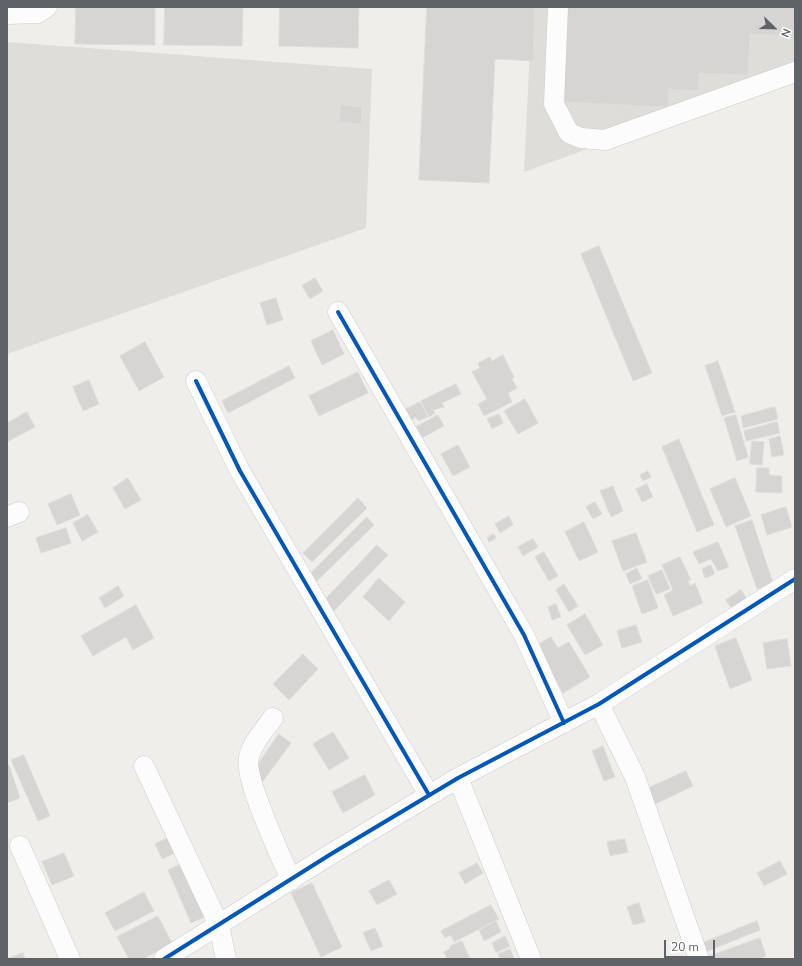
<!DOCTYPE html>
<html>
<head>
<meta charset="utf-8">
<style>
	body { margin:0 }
	#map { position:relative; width:802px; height:966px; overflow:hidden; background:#efeeea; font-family:"Nunito Sans",sans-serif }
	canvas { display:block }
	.frame { position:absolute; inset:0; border:8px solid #5f6368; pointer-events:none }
	.north { position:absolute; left:754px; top:8px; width:40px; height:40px; -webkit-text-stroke:3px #fff; paint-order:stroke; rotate:113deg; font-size:11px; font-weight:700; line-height:16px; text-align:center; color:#5f6368 }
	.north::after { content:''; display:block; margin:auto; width:14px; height:18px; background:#5f6368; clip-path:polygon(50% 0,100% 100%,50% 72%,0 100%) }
	.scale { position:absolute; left:664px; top:940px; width:51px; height:18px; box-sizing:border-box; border:2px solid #5f6368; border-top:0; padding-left:5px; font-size:12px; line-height:14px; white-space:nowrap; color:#5f6368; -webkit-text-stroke:3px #fff; paint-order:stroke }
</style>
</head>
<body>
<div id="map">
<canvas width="802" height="966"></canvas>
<div class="frame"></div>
<div class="north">N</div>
<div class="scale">20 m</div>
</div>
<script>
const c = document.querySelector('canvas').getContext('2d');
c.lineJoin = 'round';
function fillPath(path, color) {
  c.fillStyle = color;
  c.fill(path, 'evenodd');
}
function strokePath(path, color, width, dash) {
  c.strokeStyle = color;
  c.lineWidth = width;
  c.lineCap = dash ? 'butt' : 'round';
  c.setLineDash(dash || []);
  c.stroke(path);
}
fillPath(new Path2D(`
	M532,7h263v67l-271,98z
	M7,42l365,27 -6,159 -359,126z`), '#dfddda');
const building = new Path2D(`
	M76,7h79v38l-80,-1z
	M165,7h78l-1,39 -78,-1z
	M280,7h79l-1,41 -79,-2z
	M427,7h108l-2,54 -38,-2 -6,124 -70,-3z
	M567,7h228v29l-45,-2 -2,41 -49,-2 -1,18 -29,-2 -1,18 -106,-5z
	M341,105l21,2 -1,17 -22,-2z
	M599,246l53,127 -19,8 -52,-127z
	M315,278l8,13 -13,8 -8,-13z
	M276,298l7,22 -16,5 -7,-22z
	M333,330l11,24 -22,11 -11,-24z
	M145,342l19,35 -25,14 -19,-35z
	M503,355l11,22 -2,2 5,9 -9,5 4,9 -28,14 -6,-12 9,-5 -15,-27 8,-4 -2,-5 12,-6 2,4z
	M718,361l17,51 -13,4 -17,-50z
	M289,366l6,12 -67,35 -6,-12z
	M358,372l10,21 -49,23 -10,-20z
	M89,380l10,24 -16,7 -10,-24z
	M456,384l5,10 -19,9 2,4 -11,3 2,3 -6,4 -8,-16z
	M525,399l13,24 -20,11 -14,-23z
	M420,402l8,15 -10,4 -2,-4 -4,3 2,3 -6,4 -8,-15z
	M775,407l3,12 -35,9 -2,-12z
	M27,412l8,15 -28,15v-19z
	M499,414l4,9 -11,6 -5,-10z
	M438,415l6,11 -26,14 -6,-11z
	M736,415l12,42 -11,4 -13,-43z
	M777,422l3,11 -34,8 -2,-10z
	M780,436l4,19 -12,2 -3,-18z
	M679,439l35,86 -17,7 -35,-85z
	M752,441l12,1 -2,23 -12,-1z
	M458,445l12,22 -17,9 -12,-22z
	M757,468h12v7l13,1v17l-26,-1z
	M648,471l3,6 -8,4 -3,-6z
	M128,478l13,22 -16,9 -12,-21z
	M735,478l16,38 -25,11 -16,-38z
	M647,484l6,13 -11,5 -6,-13z
	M613,486l10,25 -12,6 -11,-26z
	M71,494l9,21 -23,10 -9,-21z
	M358,498l9,10 -55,54 -9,-9z
	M595,502l7,12 -9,5 -7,-12z
	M786,507l6,20 -25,8 -6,-20z
	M88,515l10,17 -16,9 -9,-18z
	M509,516l4,9 -13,8 -5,-9z
	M367,517l7,8 -61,60 -7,-7z
	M752,520l21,63 -16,6 -22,-63z
	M584,522l14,30 -19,9 -14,-29z
	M66,528l5,15 -30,10 -5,-15z
	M636,533l11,29 -24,9 -11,-30z
	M494,534l2,4 -7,4 -2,-4z
	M533,539l5,8 -15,9 -5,-9z
	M718,542l11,25 -11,4 -7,-12 -12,5 -6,-12z
	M377,545l11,10 -58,60 -10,-10z
	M544,552l14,24 -9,5 -14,-24z
	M680,557l11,23 -3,1 2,5 5,-3 8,20 -30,13 -9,-21 9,-5 -11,-25z
	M711,565l4,9 -10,4 -3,-9z
	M637,568l5,11 -12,5 -4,-10z
	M662,570l8,19 -14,5 -8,-18z
	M379,578l26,24 -16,19 -26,-24z
	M648,580l10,28 -16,6 -10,-28z
	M564,584l14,22 -9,6 -13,-22z
	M118,586l6,10 -19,12 -6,-10z
	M741,590l6,9 -15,10 -6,-9z
	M556,604l5,13 -9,3 -4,-13z
	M136,605l18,33 -21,12 -7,-13 -33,19 -12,-20z
	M585,614l18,31 -18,10 -18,-30z
	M636,625l6,17 -20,6 -5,-17z
	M551,637l7,11 11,-6 21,35 -27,16 -27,-47z
	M736,638l16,42 -22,9 -15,-43z
	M787,639l4,27 -24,3 -4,-26z
	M303,654l15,15 -29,31 -16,-16z
	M333,732l16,26 -20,12 -16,-26z
	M279,734l12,9 -28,38 -11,-8z
	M603,746l12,31 -11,4 -12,-30z
	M24,755l26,61 -12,5 -27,-61z
	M7,765h2l11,33 -13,5z
	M686,771l7,15 -42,20 -7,-16z
	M365,775l10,20 -32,18 -11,-21z
	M170,837l7,15 -15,7 -7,-15z
	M625,839l3,13 -18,4 -3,-14z
	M64,853l10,23 -22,9 -10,-23z
	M780,861l7,13 -23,12 -7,-13z
	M477,863l6,10 -18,11 -6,-11z
	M181,864l24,53 -14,6 -23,-53z
	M389,880l8,14 -20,11 -8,-14z
	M312,883l30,64 -21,10 -30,-64z
	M144,892l10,19 -39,20 -10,-18z
	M639,903l6,19 -12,3 -6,-18z
	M491,905l8,14 -45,23 -3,-7 -6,3 -4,-7z
	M158,916l14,27 -29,16h-14l-12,-22z
	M496,921l5,11 -17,9 -5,-11z
	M757,921l3,9 -57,23 -3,-9z
	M375,928l8,18 -12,5 -8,-18z
	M505,936l5,10 -14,7 -4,-10z
	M760,938l6,18 -7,3h-52v-2z
	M462,941l8,18h-23l-3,-7 6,-3v-3z
	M510,949l4,9 -14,1 -2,-5z
	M23,953l2,6h-18z`);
fillPath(building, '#d6d5d3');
strokePath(building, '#deddd9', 1);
const minor = new Path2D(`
	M558,7l-4,97 15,29 12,5 24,2 190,-68
	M7,14l31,-1 9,-6
	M338,312l186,323 40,88
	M196,381l44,90 189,324
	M7,517l12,-5
	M599,704l36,73 64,182
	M273,718c-8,11 -21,25 -24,39 -6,21 32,99 42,123
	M144,766l75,159 7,34
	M458,778l73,181
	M20,846l50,113
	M164,959l167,-105 127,-76 141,-74 196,-125`);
strokePath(minor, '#cbcccc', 21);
strokePath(minor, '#fdfcfc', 20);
strokePath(new Path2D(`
	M338,312l186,323 40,88
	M196,381l44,90 189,324
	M164,959l167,-105 127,-76 141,-74 196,-125`), '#0057b8', 4);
</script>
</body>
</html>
